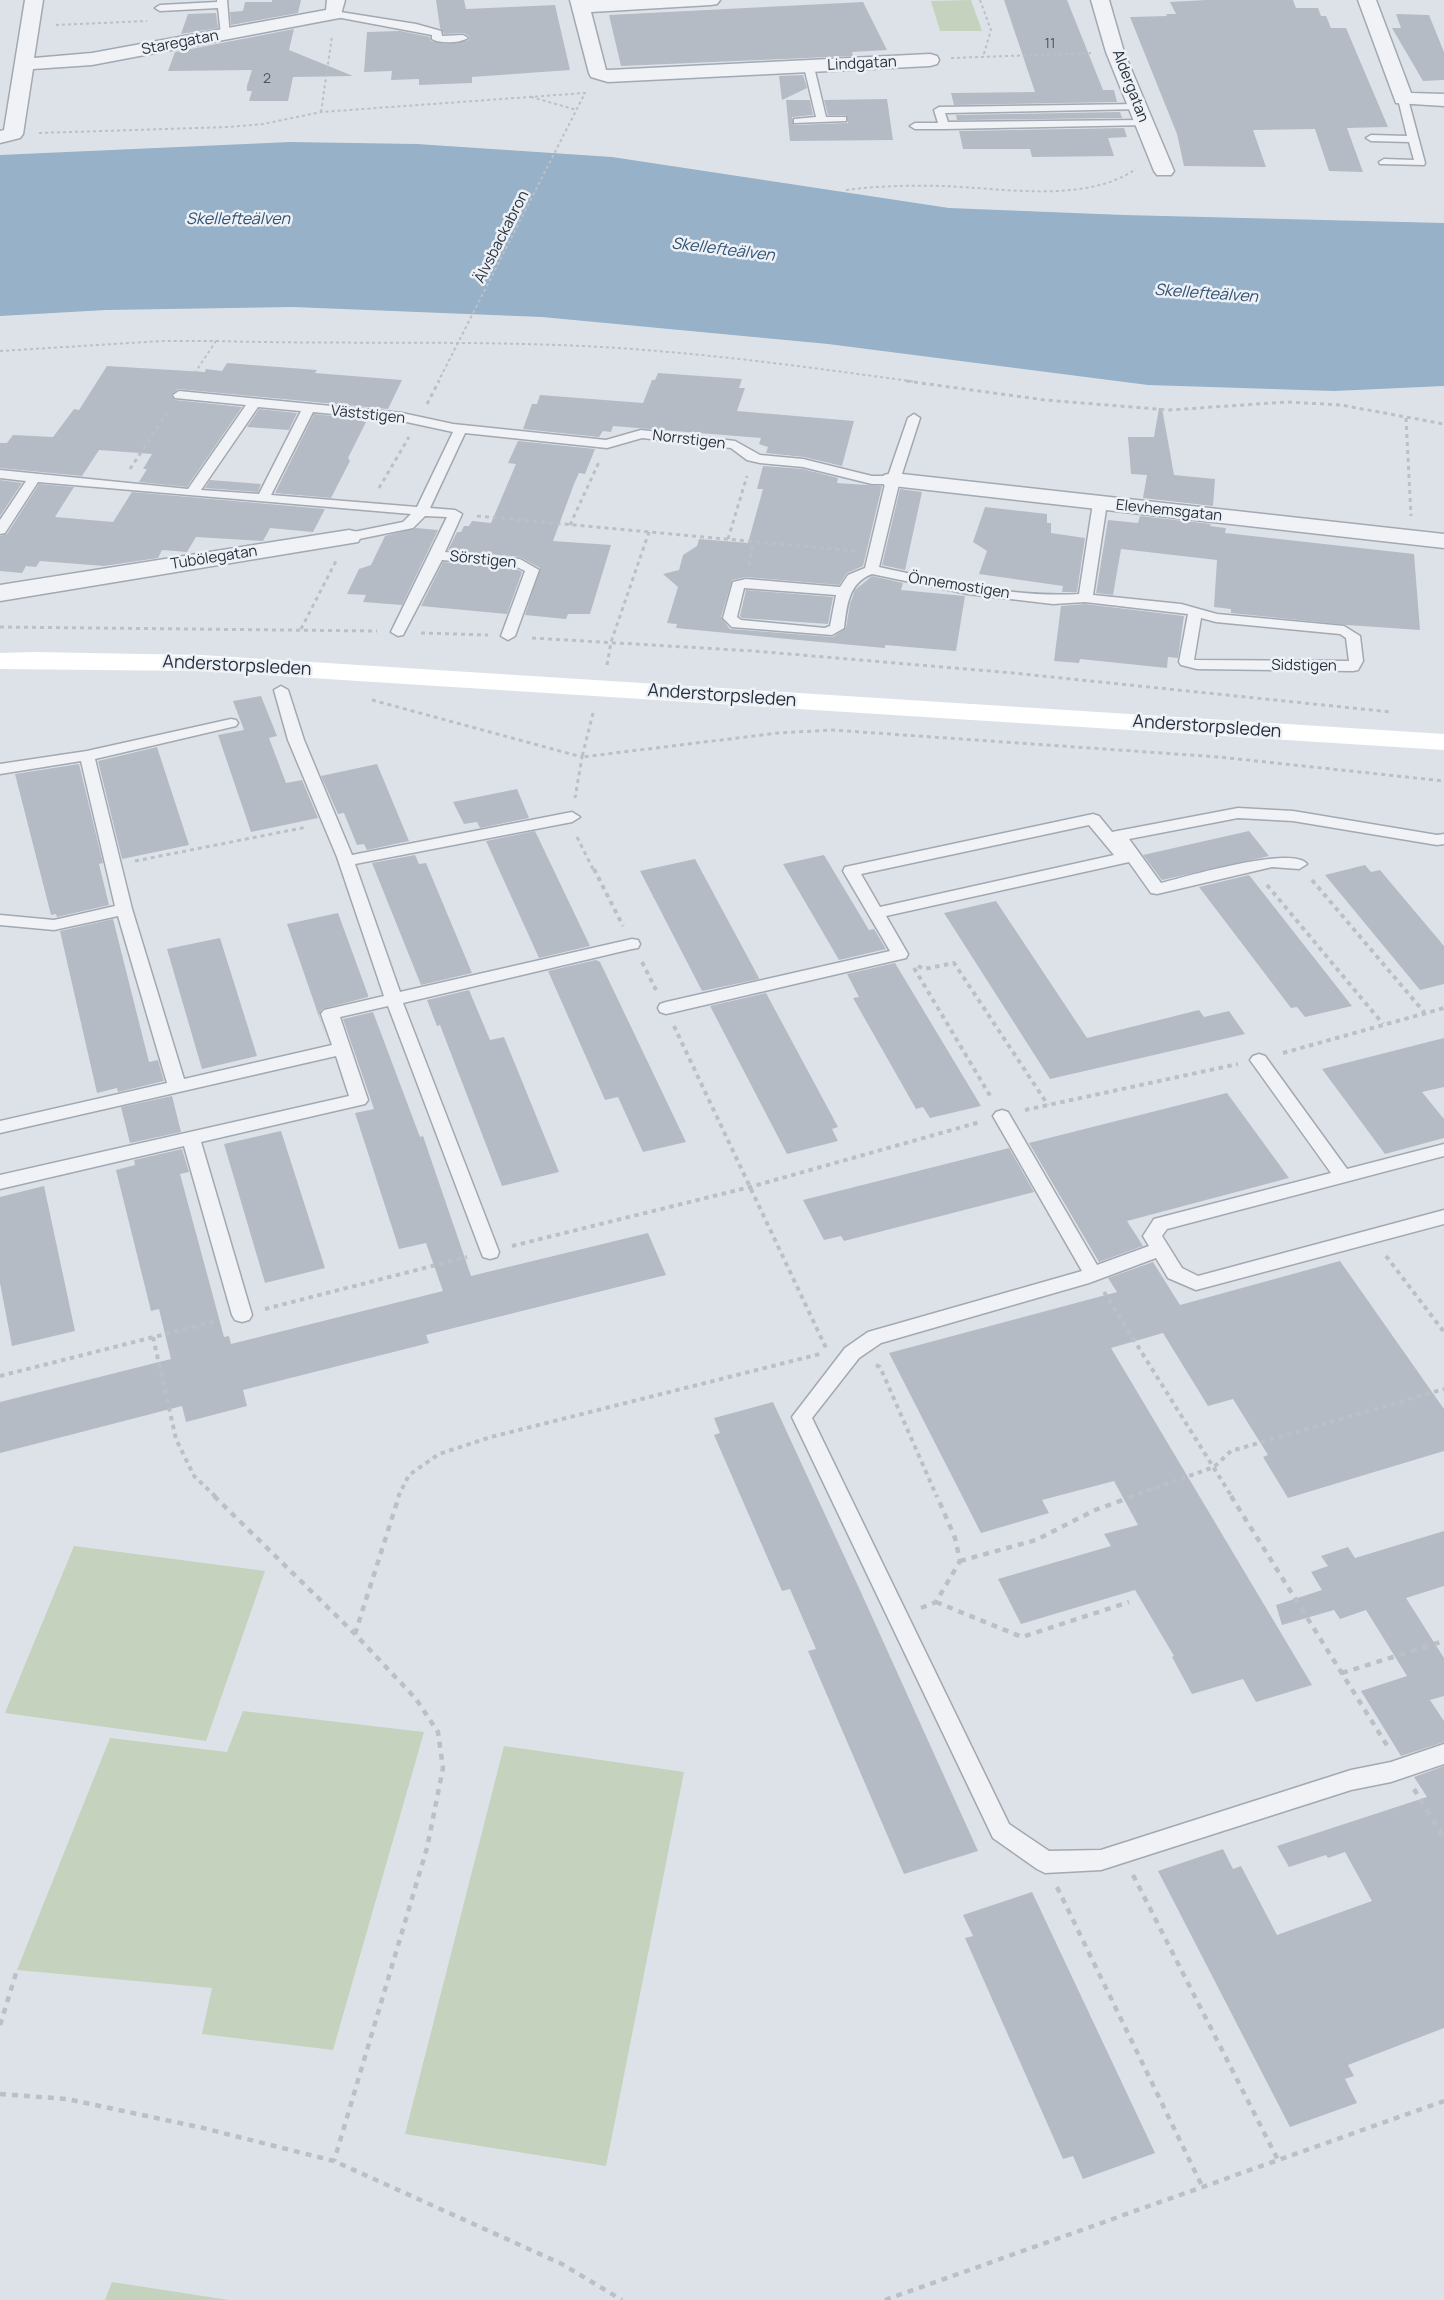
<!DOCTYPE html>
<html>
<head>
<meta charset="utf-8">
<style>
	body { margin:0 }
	canvas { display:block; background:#dde2e8 }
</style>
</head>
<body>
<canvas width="1444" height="2300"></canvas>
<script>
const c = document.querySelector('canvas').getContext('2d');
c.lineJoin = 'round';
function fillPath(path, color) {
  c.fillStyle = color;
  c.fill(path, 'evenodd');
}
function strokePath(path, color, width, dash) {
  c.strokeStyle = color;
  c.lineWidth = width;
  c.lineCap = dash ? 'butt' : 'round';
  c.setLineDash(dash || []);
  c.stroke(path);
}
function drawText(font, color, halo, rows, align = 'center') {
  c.font = font + ' Manrope,sans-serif';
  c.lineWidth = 5;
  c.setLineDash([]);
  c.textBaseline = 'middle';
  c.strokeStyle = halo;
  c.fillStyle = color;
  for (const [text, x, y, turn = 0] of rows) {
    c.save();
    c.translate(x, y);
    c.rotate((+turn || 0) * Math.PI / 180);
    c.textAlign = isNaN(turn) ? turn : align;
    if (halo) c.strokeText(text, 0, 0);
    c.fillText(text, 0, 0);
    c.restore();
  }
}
fillPath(new Path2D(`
	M971,0l11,31h-42l-9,-30z
	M74,1546l191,25 -59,170 -201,-28z
	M243,1711l181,21 -91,318 -131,-16 10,-46 -195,-18 93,-232 117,14z
	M504,1746l180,26 -78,394 -201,-32z
	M112,2282l117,18h-124z`), '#c4d2be');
fillPath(new Path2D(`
	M290,142l127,2 195,13 337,51 175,7 320,8v163l-110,5 -186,-6 -320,-41 -286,-27 -249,-10 -187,3 -106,6v-161z`), '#97b1c9');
fillPath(new Path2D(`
	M272,0h29l-3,13 -67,12 -1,-13 13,-1 2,-9h27z
	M436,0h28l2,9 89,-4 15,65 -98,7v6l-53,2v-6l-28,1 1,-9 -28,1 3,-40 33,-1 30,6 1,4 14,3 24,-4 1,-3 -6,-4 -20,1 -4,-6z
	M1004,0h63l36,90h11l3,12 -163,3 -3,-12 84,-1z
	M1206,0h87l3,8h22l3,8h5l5,12h15l42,99 -41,1 16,44 -34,-1 -14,-42 -62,1 13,37 -82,-1 -7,-32 -47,-117 37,-1 -1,-2h10l-6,-12z
	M863,2l24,48 -35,2 1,4 -232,10 -12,-51z
	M216,13l2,15 -37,6 7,-20z
	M1396,14l33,1 15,37v28l-21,1 -31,-53h9z
	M294,29l-5,21 64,26 -60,1 -5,24h-39l3,-10h-5v-5l5,-16 -84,1 7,-19z
	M803,75l4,13 -25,12 -3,-24z
	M887,99l6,41 -103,1 -4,-41h24l3,15 -21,2 2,8 54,-2 -2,-8h-18l-4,-15z
	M1120,112l2,6 -165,2 -1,-5z
	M1124,128l3,9 -19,1 6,18 -82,1 -2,-8h-67l-4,-18z
	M227,363l90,7 -2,3 87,7 -14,29 -210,-20 -7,6 4,5 67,7 -55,80 -48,-5 8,-13h-4l9,-15 -53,-4 -17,26 -82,-8v-25h7l6,-8 40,2 21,-28 5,1 28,-44 98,6 1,-3 16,2z
	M658,373l84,6 -3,9h6l-8,23 117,10 -12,45 -38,-9 -38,-4 2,-6 -9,-3 2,-6 -148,-12 -2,6 -8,-1 -4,6 -76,-8 9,-25h5l3,-9 103,8 9,-23h3z
	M1159,408h3l12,67 41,4 -2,27 -70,-8 4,-23 -16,-1 -3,-37h26z
	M259,409l38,4 -8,17 -42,-3z
	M314,414l53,6 -19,38 2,3 -19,37 -56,-5z
	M518,441l77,8 -10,25 -6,-1 -5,11 -21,57 58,4 -21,69h-22l-2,5 -41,-4 15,-47 -20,-11 -72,-7 9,-18h4l3,-6h5l3,-5 19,2 25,-59 -8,-1z
	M763,466l40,3 35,9 -1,5 45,3 -19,80 -16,7 -8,12 -93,-8 -14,3 -11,37 9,12 103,8 13,-9 4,-24 5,-14 17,-14 31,7 -2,7 64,6 -9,55 -71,-6v3l-97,-9 -112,-11 1,-4 -10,-1 11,-36 -15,-13 16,-4 4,-15 14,-9 2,-7 49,4 15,-54h-6z
	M0,480l22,3 -22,33z
	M210,480l51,4 -3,8 -53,-4z
	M39,484l35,3 -19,30 58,5 19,-30 193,17 -12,23 -43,-4 -7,13 -67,-4 -9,15 -25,-2 -4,8 -54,8 -64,-5 -4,6 -10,-1 -4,7 -22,-2v-35l7,-2z
	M900,489l22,3 -17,78 -23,-5z
	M985,507l62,7v9h4v10l34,5 -8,54h-15l1,-6 -84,-12 8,-23 -14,-9z
	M1140,516l71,8 -1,2 16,2 -1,5 189,21 6,76 -73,-5 -116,-12v-4l-17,-2 3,-47 -96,-11 -8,46 -17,-2 12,-73 30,3z
	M416,528l22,2 -36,75 -39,-3 3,-7 -19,-1 12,-25 12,-4 14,-29z
	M443,562l73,7 6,3 -15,42 -86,-8z
	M746,590l87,7 -5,27 -86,-6 -2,-2z
	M1085,604l99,12 -6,42 -10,-1 -1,11 -87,-9 -1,4 -25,-2 7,-55z
	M261,696l16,40 -8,2 17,45 16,-3 16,38 -67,14 -33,-97 26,-5 -11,-29z
	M157,747l32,98 -67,14 -24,-98z
	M79,764l24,99 -4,1 10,41 -52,12 -1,-3 -5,1 -36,-141z
	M377,764l32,77 -42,9 -3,-6 -7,1 -13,-32 -6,1 -17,-38z
	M517,789l12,29 -49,10 -3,-6 -13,2 -11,-22z
	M535,831l55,115 -51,12 -53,-117z
	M1249,831l20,25 -107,24 -19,-25z
	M415,855l4,9 7,-1 46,110 -51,12 -49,-122z
	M824,855l45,75 5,-1 12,20 -47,11 -56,-96z
	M695,859l64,119v1l-57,12 -62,-120z
	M1365,865l6,7 9,-2 64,76v38l-24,6 -95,-115z
	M1249,875l103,131 -47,11 -8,-10 -6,1 -92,-121z
	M996,901l91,137 112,-28 5,7 25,-6 16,23 -195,45 -106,-166z
	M338,913l30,82v2l-46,12 -3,6 8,25 -40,-116z
	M113,919l36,143 9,-2 6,21 -46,11 -1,-4 -20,5 -37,-162z
	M220,938l37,118 -55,13 -35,-120z
	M596,960l4,2 86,180 -43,10 -25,-55 -13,3 -57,-129z
	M895,963l86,143 -51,12 -7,-11 -7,2 -63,-111 6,-1 -12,-23z
	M469,990l21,50 14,-3 55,135 -57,14 -62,-161 -3,1 -10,-26z
	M766,993l72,134 -6,2 6,12 -51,13 -77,-148z
	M373,1012l47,125 3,-1 48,140 177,-43 18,42 -240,60 3,8 -186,47 4,16 -61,16 -4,-16 -182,47v-51l171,-43 -12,-50 -8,2 -35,-141 19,-5 -1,-5 48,-11 7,23 -9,2 44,163 5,-1 2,8 212,-53 -17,-48 -27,6 -44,-136 19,-4 -31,-90z
	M1444,1038v49l-22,5 22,27v19l-59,16 -63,-85z
	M1227,1093l62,85 -162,43 16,25 -44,16 -70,-119z
	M172,1096l9,36 -51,11 -9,-36z
	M281,1131l44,137 -60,15 -41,-139z
	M1009,1148l25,44 -190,49 -3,-5 -17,4 -21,-40z
	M44,1186l31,145 -63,15 -12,-63v-86z
	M1340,1261l104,148v42l-156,47 -25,-41 5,-2 -35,-56 -25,7 -45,-73 -52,15 201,337 -56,17 -13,-23 -51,15 -20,-37 2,-1 -39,-66 -114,34 -23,-45 113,-33 -7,-12 34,-9 -24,-44 -72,19 7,13 -68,20 -92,-180 228,-61 -9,-14 45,-16 27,43z
	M773,1402l86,186 119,263 -74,23 -96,-223 8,-2 -26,-60 -8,2 -68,-156 6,-2 -6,-15z
	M1444,1531v55l-38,12 38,60v38l-14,4 14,21v21l-43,14 -40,-65 46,-15 -41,-66 -26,9 -6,-9 -52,15 -6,-20 46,-15 -11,-18 17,-6 -7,-10 27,-9 7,11z
	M1444,1766v262l-96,37 6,11 -9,3 12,24 -67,24 -132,-256 65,-22 10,20 8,-3 36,69 95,-34 -27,-49 -17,6 -2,-3 -37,12 -12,-21 150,-49 -13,-20z
	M1032,1892l123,261 -72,26 -10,-23 -10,3 -98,-221 8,-2 -10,-21z`), '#b5bbc5');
const service = new Path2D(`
	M217,0h10l3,37 -9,-2 -3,-27 -58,3 -5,-3 5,-3 57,-3z
	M334,11l82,13 25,7 1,5 21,-1 5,3c-8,5 -28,6 -36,1v-4l-101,-19v-4z
	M805,65l9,2 12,50h20v4l-52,2v-4l22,-2 -12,-50z
	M1403,96l5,3 17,64 -1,2 -44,-1 -1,-2 5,-3 30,1 -5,-18 -38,-1 -5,-3 5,-3 36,1 -9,-37z
	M1138,104l4,1v4l-197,4 3,9 196,-2 5,3 -1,2 -204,4h-29l-5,-3 5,-3h23l-4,-13 5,-3z
	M179,391l223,22 51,11 153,16 35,-10 94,11 25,14 43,4 69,17h16l20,-58 6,-4 6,4 -20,62 -21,87c65,14 133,31 200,27l14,-91 7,-4 7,4 -14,92 88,9 36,10 127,12 16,10 3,25 -5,9 -5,1 -156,-2 -16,-4 -2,-3 9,-48 -103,-12 -32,2 -85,-10 -96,-20c-24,9 -25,32 -28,54l-12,7 -100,-8 -9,-9 10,-36 13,-3 94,8 8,-12 17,-7 20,-84h-13l-69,-17 -43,-4 -13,-3 -16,-12 -89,-10 -35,10 -142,-15 -35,75 25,2 7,4 -17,38 75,7 19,11 -24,66 -7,4 -7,-4 24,-65 -8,-4 -75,-7 -39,75 -5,1 -7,-4 56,-115 -22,-1 -12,12 -64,13 -5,-1 -2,-3 2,-3 59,-12 8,-8 -373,-32 -33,51 -5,1v-14l26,-39 -26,-3v-8l188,19 58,-84 -71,-7 -2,-3zM258,407l43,4 -42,83 -58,-4zM313,412l89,9 51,11 -36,75 -146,-12zM744,588l92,7 -6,31 -5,2 -84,-8 -4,-3zM1201,618l15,4 124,12 6,4 3,23 -155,-1z
	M281,686l7,4 16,50 48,115 220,-43 8,5 -8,5 -217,42 45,128 232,-53 6,1 2,4 -2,4 -6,1 -229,54 96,249 -2,5 -7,2 -7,-2 -2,-5 -93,-246 -48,11 28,83 -3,4 -164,38 51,173 -3,5 -7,2 -7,-2 -3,-5 -48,-169 -184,43v-14l349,-79 -13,-40 -336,77v-12l167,-38 -49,-167 -64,14 -54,-5v-10l54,5 61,-14 -34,-145 -81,13v-10l87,-13 144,-32 5,1 2,3 -2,3 -141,33 37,150 52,170 148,-34 -11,-31 3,-4 60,-14 -47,-139 -49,-117 -14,-50z
	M1238,808l55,3 144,24 7,-1v10l-7,1 -144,-24 -55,-3 -109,21 32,44c24,-6 132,-38 146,-19l-8,5 -27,-2 -115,27 -6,-1 -22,-31 -243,54 22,38 -2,4 -240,56 -6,-2 -2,-4 2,-4 6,-2 224,-51 -47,-80 2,-4 248,-53 6,2 13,16zM1089,825l25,30 -234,52 -19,-33z
	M1259,1054l6,2 82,113 97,-25v12l-277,73 -5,7 20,32 16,8 246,-66v14l-248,66 -28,-12 -12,-20 -67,25 -208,60 -22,15 -47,60 197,406 40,27 52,-1 250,-80 40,-8 53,-18v20l-53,18 -40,8 -250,80 -56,3 -8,-4 -44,-31 -201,-421 53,-69 23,-16 214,-61 -89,-155 3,-4 6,-2 6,2 89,153 52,-19 -6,-10 11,-17 177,-46 -81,-113 3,-4z`);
const minor = new Path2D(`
	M25,0h18l-9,58 58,-5 234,-43 1,-10h18l-5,18 -6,1 -242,46 -59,4 -10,65 -3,4 -20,5v-12l4,-1z
	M570,0h150l-3,4 -6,1 -120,7 15,58h3l321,-16 7,2 2,4 -2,4 -7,2 -322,16 -17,-5 -2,-4z
	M1091,0h18l15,52 50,119 -3,4h-14l-3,-4 -48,-119z
	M1358,0h18l35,93 33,1v12l-48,-3z
	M893,473l551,61v14l-560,-63 -3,-5 3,-5z
	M349,530l9,2 3,5 -3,5 -358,59v-16z`);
strokePath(service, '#a2a9b2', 3);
strokePath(minor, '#a2a9b2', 3);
strokePath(new Path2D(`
	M980,0l11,30 -8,27
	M56,25l91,-4
	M951,58l140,-5
	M531,97l46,13
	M321,112l11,-76
	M39,133l189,-6 35,-3 58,-12 264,-19 -147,289
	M846,190c32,-4 64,-5 97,-4 59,2 142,18 193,-17
	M216,341c139,4 278,-2 417,8 95,7 189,20 284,33
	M0,351l162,-10h54l-24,36`), '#bbc0c6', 2, [3, 3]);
strokePath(new Path2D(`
	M906,381l139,19 124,10 118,-8 54,3 103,19
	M427,404l12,-23
	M1406,418l5,98
	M130,469l39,-59
	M379,488l30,-51
	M477,516l378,35
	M570,525l29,-63
	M728,539l19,-63
	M749,565l4,-24
	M0,627l377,4
	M301,629l35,-68
	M421,633l67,2
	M532,638l222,13 259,22 378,39
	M607,665l4,-23 38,-110
	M372,700l210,57 -7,41
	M593,713l-11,44 196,-24 54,-3 387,27 225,24
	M577,837l17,34
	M135,861l172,-34`), '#bbc0c6', 3, [4, 4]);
strokePath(new Path2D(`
	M594,869l29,57
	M1312,880l112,132
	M1267,885l116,139
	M642,962l14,28
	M918,966l6,3 30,-6 94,142
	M914,968l78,131
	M674,1026l152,322
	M1283,1053l161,-45
	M1025,1110l213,-46
	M512,1246l238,-59 230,-65
	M1386,1256l58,76
	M1104,1292l128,205
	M265,1309l202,-52
	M153,1337l23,102 18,37 22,21
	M876,1365l4,2 57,130
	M0,1376l217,-55
	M398,1497l11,-22 30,-21 52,-17 329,-83
	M1130,1497l84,-30 17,-16 213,-62`), '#bbc0c6', 4, [4.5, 4.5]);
strokePath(new Path2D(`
	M214,1496l141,138 61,65 22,33 5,36 -16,80 -93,313
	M1231,1496l157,251
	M960,1561l76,-21 59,-30 39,-14
	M936,1602l86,35 107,-35
	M921,1608l15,-6 24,-41 -5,-23 -18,-42
	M355,1634l44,-138
	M1342,1673l102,-32
	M1414,1789l30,49
	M1133,1875l145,285
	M1057,1887l145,299
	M0,2025l17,-55
	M0,2094l67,5 136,29 131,33 228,103 60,36
	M885,2300l559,-199`), '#bbc0c6', 4.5, [6, 6]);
fillPath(service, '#f0f2f6');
fillPath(minor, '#f0f2f6');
fillPath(new Path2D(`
	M34,652l167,3 1243,79v16l-1243,-79 -201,-2v-16z`), '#fff');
drawText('14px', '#4a5360', null, [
	["11",1050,44],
	["2",267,79]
]);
drawText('15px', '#26303f', '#edf1f5', [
	["Staregatan",180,43,-11],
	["Lindgatan",862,64,-3],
	["Aldergatan",1130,86,69],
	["Älvsbackabron",502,237,-63],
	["Väststigen",368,415,6],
	["Norrstigen",689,440,7],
	["Elevhemsgatan",1169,511,6],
	["Tubölegatan",214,558,-9],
	["Sörstigen",483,560,6],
	["Önnemostigen",959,586,9],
	["Sidstigen",1304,666,1]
]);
drawText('italic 16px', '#305173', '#edf1f5', [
	["Skellefteälven",238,220],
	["Skellefteälven",723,250,7],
	["Skellefteälven",1206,294,4]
]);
drawText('18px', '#26303f', '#edf1f5', [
	["Anderstorpsleden",237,666,3],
	["Anderstorpsleden",722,696,4],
	["Anderstorpsleden",1207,727,4]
]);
</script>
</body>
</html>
